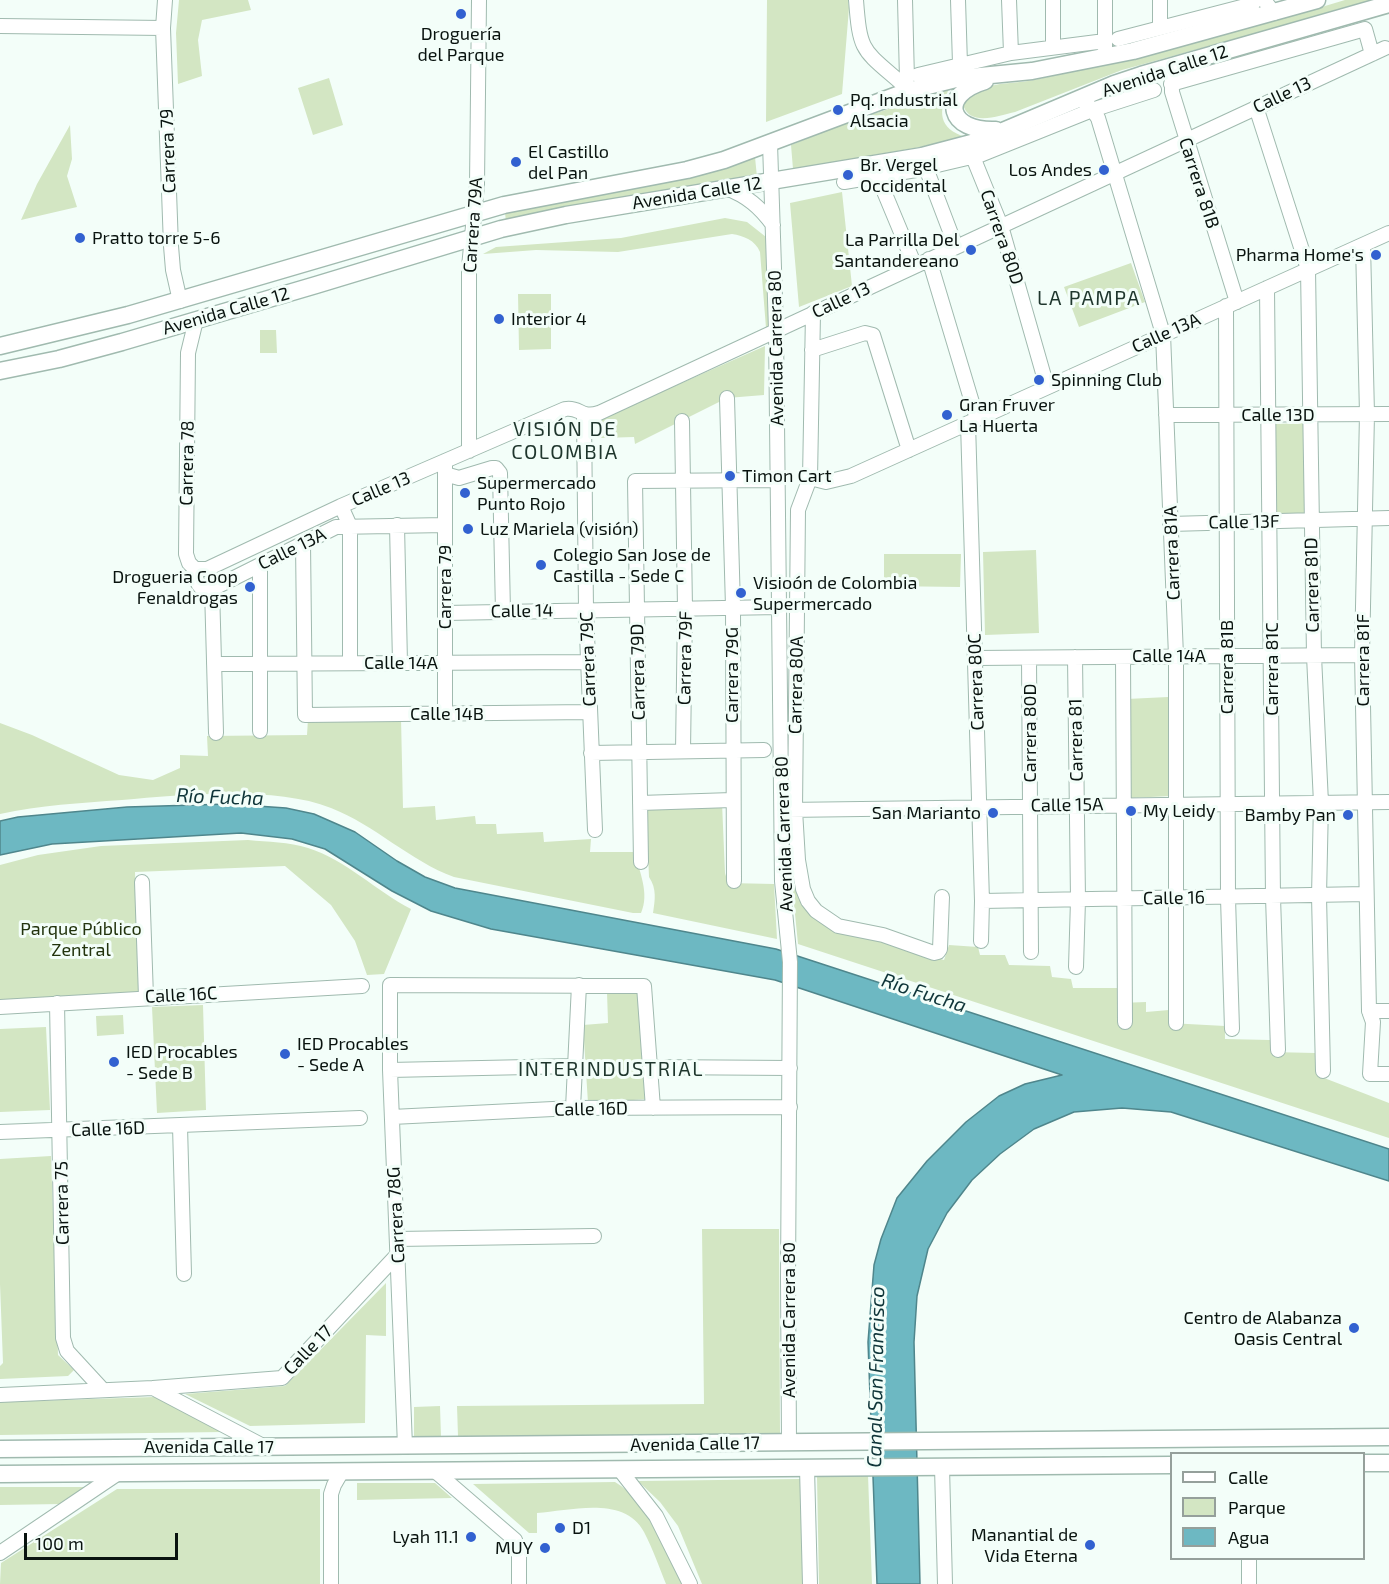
<!DOCTYPE html>
<html>
<head>
<meta charset="utf-8">
<style>
	body { margin:0 }
	#map { position:relative; width:1389px; height:1584px; overflow:hidden; background:#f3fef9; font-family:"Exo 2",sans-serif }
	canvas { display:block }
	.legend { position:absolute; left:1170px; top:1452px; width:195px; height:108px; box-sizing:border-box; background:#f3fef9; border:2px solid #95a09b; margin:0; padding:8px 10px; list-style:none; font-size:18px; color:#09130f }
	.legend li { display:flex; align-items:center; gap:12px; height:30px }
	.legend b { width:30px; border:2px solid #95a09b }
	.scale { position:absolute; left:24px; top:1533px; width:154px; height:27px; box-sizing:border-box; border:3px solid #09130f; border-top:0; padding-left:8px; font-size:18px; line-height:21px; white-space:nowrap; color:#09130f; -webkit-text-stroke:4px #f3fef9; paint-order:stroke }
</style>
</head>
<body>
<div id="map">
<canvas width="1389" height="1584"></canvas>
<ul class="legend">
<li><b style="height:8px;background:#fff"></b>Calle</li>
<li><b style="height:16px;background:#d3e6c3"></b>Parque</li>
<li><b style="height:16px;background:#6db8c2"></b>Agua</li>
</ul>
<div class="scale">100 m</div>
</div>
<script>
const c = document.querySelector('canvas').getContext('2d');
c.lineJoin = 'round';
function fillPath(path, color) {
  c.fillStyle = color;
  c.fill(path, 'evenodd');
}
function strokePath(path, color, width, dash) {
  c.strokeStyle = color;
  c.lineWidth = width;
  c.lineCap = dash ? 'butt' : 'round';
  c.setLineDash(dash || []);
  c.stroke(path);
}
function drawText(font, color, halo, rows, align = 'center') {
  c.font = font + ' "Exo 2",sans-serif';
  c.lineWidth = 6;
  c.setLineDash([]);
  c.textBaseline = 'middle';
  c.strokeStyle = halo;
  c.fillStyle = color;
  for (const [text, x, y, turn = 0] of rows) {
    c.save();
    c.translate(x, y);
    c.rotate((+turn || 0) * Math.PI / 180);
    c.textAlign = isNaN(turn) ? turn : align;
    if (halo) c.strokeText(text, 0, 0);
    c.fillText(text, 0, 0);
    c.restore();
  }
}
fillPath(new Path2D(`
	M179,0h69l3,10 -49,10 -4,20 4,36 -24,8 -2,-51z
	M767,0h81l1,8 -7,86 -76,28z
	M1345,0h31l-254,70 -107,42c-16,4 -47,15 -52,-8 15,-24 47,-19 71,-24 105,-22 209,-49 311,-80z
	M329,78l14,47 -30,10 -15,-47z
	M949,89c-11,22 -11,40 17,48l-51,11 -122,21 -2,-24 55,-22z
	M70,125l2,34 -5,17 10,31 -56,13 16,-36z
	M755,157l2,20 -251,46 -1,-11 60,-13 122,-21z
	M842,192l10,94 -53,21 -9,-104z
	M725,218l22,4 19,15 6,87 -6,4 -6,-76c-5,-12 -16,-16 -28,-18l-114,18 -82,-2 -53,4 13,-7 125,-9z
	M1131,263l14,39 -66,25 -15,-40z
	M518,294h33v55l-32,1z
	M260,330h16l1,23h-17z
	M765,346l-1,49 -37,3 -92,46 -1,-7 -33,1 -3,-18z
	M1305,423l1,94h-31v-93z
	M1036,550l3,83 -54,2 -2,-83z
	M884,554h77l-1,33 -76,-1z
	M1168,697l3,99 -41,2 -3,-99z
	M401,718l2,90 32,-2 1,14 39,-4 1,8h20l1,10 46,-2 1,10 47,-3 -1,13h45c4,20 15,41 6,61h-8l-179,-36c-44,-16 -79,-52 -123,-69 -56,-22 -148,-13 -209,-8 -41,3 -82,5 -122,14v-91l32,12 87,40 34,5 27,-12v-13l28,1 -1,-20 100,-1 1,-16z
	M722,803l3,70 3,10 46,1 3,55 -124,-26c2,-13 4,-24 -4,-36l-3,-70z
	M248,840c20,2 41,2 60,8 38,12 68,43 103,61l-27,65 -17,1 -12,-34 -24,-36 -46,-39 -150,6 4,121 -139,7v-135l38,-10 63,-9z
	M792,884l5,2 36,42 111,32 5,-15 29,2 2,8h25l4,10 41,1 2,11 19,2 2,9h45l2,15 26,-1v10l23,-2v13l56,3v13l45,1 1,12 44,1 4,23 70,27v35l-591,-194z
	M642,989l6,110 -60,4 -5,-78 25,-2 -1,-31z
	M203,1005l3,105 -49,3 -5,-106z
	M123,1015l1,19 -27,2 -1,-20z
	M46,1027l4,83 -50,2v-83z
	M51,1156l7,199 16,15 -6,6 -68,3v-13l3,-3 -3,-79v-125z
	M702,1229h77l1,206 -322,1 -1,-30 247,-2z
	M386,1283v53l-20,-1 -1,88 -115,3 -65,-32 100,-8z
	M154,1397l69,35 -223,3v-33z
	M440,1406l1,31 -27,1v-31z
	M868,1475l4,109h-53l-2,-107z
	M800,1479l3,105h-101l-24,-58 -18,-24 -22,-21z
	M615,1482c36,22 50,65 67,102h-16c-7,-17 -13,-35 -22,-52 -20,-37 -74,-21 -107,-19v20h-8l-56,-49z
	M357,1483h78l17,15 -95,2z
	M0,1487h87l-26,17 -61,1z
	M117,1489h203v95h-320l1,-21z`), '#d3e6c3');
const water = new Path2D(`
	M228,804l58,4 28,6 41,18 42,29 28,16 30,11 321,61 613,200v32l-218,-69 -49,-4 -48,4 -40,17 -34,25 -28,26 -25,33 -19,36 -11,47 -3,46 6,242h-43l-9,-242 6,-77 7,-26 16,-41 30,-37 39,-39 33,-26 26,-12 37,-9 -287,-95 -284,-51 -60,-18 -39,-20 -67,-42 -33,-10 -51,-6 -189,11 -52,11v-34l18,-4 109,-10z`);
fillPath(water, '#6db8c2');
strokePath(water, '#4f868c', 1.5);
const minor = new Path2D(`
	M165,0l-2,28 8,218 2,24 7,31
	M856,0c4,52 6,49 44,82
	M905,0l2,79
	M958,0l2,64
	M1009,0l2,53
	M1160,0v28
	M1264,0l10,13
	M0,26l163,2
	M1118,39l135,-35
	M1053,47v-47
	M1105,49v-49
	M1179,64l-7,14v14l65,210
	M918,75l93,-22 94,-12
	M1171,84l194,-55 7,25
	M1081,99l10,9 7,10 65,216 13,322v367
	M1256,107l52,162 6,387 7,147 -2,93 4,175
	M770,143l6,187 6,551 8,81 -2,316 1,165
	M973,157l28,69 46,161
	M926,168l30,79
	M878,177l37,89
	M844,182l72,-12 64,-15 112,-45 62,-20
	M726,188c21,8 34,19 47,37
	M1363,245l4,169 -5,241 7,356 4,11 -3,52h19
	M929,259l48,160
	M1267,288l6,609 5,153
	M1226,306l2,592 4,131
	M813,313l-3,165 -12,32 -3,300 3,50 5,29 5,12 8,10 22,15 45,9 51,18 4,-1 2,-3 2,-52
	M812,350l53,-17 8,2 36,115
	M727,398l6,209 1,274
	M584,415l2,195 9,220
	M1166,415l223,-1
	M682,421l3,187 -2,143
	M968,423l14,478 -1,40
	M469,451v-184l8,-82 2,-185
	M445,474l14,4 33,-10h4l4,5 3,139
	M810,478l16,4 25,-6 538,-243
	M341,506l9,20v137
	M1170,524l219,-6
	M397,525l3,138
	M303,543l2,172 285,-3
	M260,565v166
	M195,569h12l134,-63 224,-97c15,-3 15,10 34,4l786,-365
	M195,569c1,12 3,23 17,20l124,-62 109,-2
	M195,569l-6,-6 -3,-9 2,-201 8,-33
	M212,589l4,144
	M445,613l334,-6
	M1075,657l3,243 -2,67
	M1123,657l2,365
	M975,658l387,-3
	M1029,658l2,294
	M214,664l374,-2
	M445,714v-253
	M591,753l173,-3
	M640,803l92,-3
	M786,810l603,-8
	M641,862l-6,-381 143,-1
	M142,882l4,115
	M982,901l384,-7
	M57,1003l6,335 4,13 35,38
	M0,1007l362,-21
	M1369,1011h20
	M650,1067l140,1
	M390,1070l184,-4
	M573,1108l6,-123
	M392,1117l181,-9 217,-1
	M180,1126l4,148
	M0,1132l360,-14
	M397,1239l197,-3
	M153,1388l129,-10 116,-124
	M0,1395l153,-7 112,59
	M405,1446l-15,-376v-85l254,1 9,122
	M942,1467l3,117
	M807,1468l3,116
	M620,1470l36,46 34,68
	M435,1471l80,69 4,14v30
	M0,1553l117,-79
	M331,1584v-90l3,-9 7,-12
	M1249,1584v-26`);
const major = new Path2D(`
	M985,81c-47,14 -37,51 11,49
	M0,346l128,-31 376,-110 183,-35 37,-10 184,-69 52,-13 72,-7 101,-20 184,-51
	M0,371l59,-12 63,-17 194,-57 185,-56 65,-14 356,-59 57,-15 135,-57 27,-9 248,-71
	M0,1449l1389,-12
	M1364,1463h25
	M0,1474l1172,-9`);
strokePath(minor, '#a0baaf', 16);
strokePath(major, '#a0baaf', 19);
strokePath(minor, '#fff', 14);
strokePath(major, '#fff', 16);
for (const [x, y, r, color] of [
	[461,14,6,"#3261d0"],
	[838,110,6,"#3261d0"],
	[516,162,6,"#3261d0"],
	[1104,170,6,"#3261d0"],
	[848,175,6,"#3261d0"],
	[80,238,6,"#3261d0"],
	[971,250,6,"#3261d0"],
	[1376,255,6,"#3261d0"],
	[499,319,6,"#3261d0"],
	[1039,380,6,"#3261d0"],
	[947,415,6,"#3261d0"],
	[730,476,6,"#3261d0"],
	[465,493,6,"#3261d0"],
	[468,529,6,"#3261d0"],
	[541,565,6,"#3261d0"],
	[250,587,6,"#3261d0"],
	[741,593,6,"#3261d0"],
	[1131,811,6,"#3261d0"],
	[993,813,6,"#3261d0"],
	[1348,815,6,"#3261d0"],
	[285,1054,6,"#3261d0"],
	[114,1062,6,"#3261d0"],
	[1354,1328,6,"#3261d0"],
	[560,1528,6,"#3261d0"],
	[471,1537,6,"#3261d0"],
	[1090,1545,6,"#3261d0"],
	[545,1548,6,"#3261d0"]
]) {
  const dot = new Path2D();
  dot.arc(x, y, r, 0, 2 * Math.PI);
  c.fillStyle = color;
  c.fill(dot);
  strokePath(dot, '#f3fef9', 2);
}
drawText('18px', '#09130f', '#f3fef9', [
	["Droguería",461,34,"center"],
	["del Parque",461,55,"center"],
	["Pq. Industrial",850,100],
	["Alsacia",850,121],
	["El Castillo",528,152],
	["del Pan",528,173],
	["Br. Vergel",860,165],
	["Occidental",860,186],
	["Los Andes",1092,170,"right"],
	["Pratto torre 5-6",92,238],
	["La Parrilla Del",959,240,"right"],
	["Santandereano",959,261,"right"],
	["Pharma Home's",1364,255,"right"],
	["Interior 4",511,319],
	["Spinning Club",1051,380],
	["Gran Fruver",959,405],
	["La Huerta",959,426],
	["Timon Cart",742,476],
	["Supermercado",477,483],
	["Punto Rojo",477,504],
	["Luz Mariela (visión)",480,529],
	["Colegio San Jose de",553,555],
	["Castilla - Sede C",553,576],
	["Drogueria Coop",238,577,"right"],
	["Fenaldrogas",238,598,"right"],
	["Visioón de Colombia",753,583],
	["Supermercado",753,604],
	["My Leidy",1143,811],
	["San Marianto",981,813,"right"],
	["Bamby Pan",1336,815,"right"],
	["IED Procables",297,1044],
	["- Sede A",297,1065],
	["IED Procables",126,1052],
	["- Sede B",126,1073],
	["Centro de Alabanza",1342,1318,"right"],
	["Oasis Central",1342,1339,"right"],
	["D1",572,1528],
	["Manantial de",1078,1535,"right"],
	["Vida Eterna",1078,1556,"right"],
	["Lyah 11.1",459,1537,"right"],
	["MUY",533,1548,"right"]
], 'left');
drawText('18px', '#09130f', '#f3fef9', [
	["Avenida Calle 12",1165,71,-18],
	["Calle 13",1282,95,-25],
	["Carrera 79",168,151,-92],
	["Carrera 81B",1199,183,72],
	["Avenida Calle 12",697,193,-9],
	["Carrera 79A",473,225,-86],
	["Carrera 80D",1002,237,71],
	["Calle 13",841,300,-25],
	["Avenida Calle 12",226,311,-16],
	["Calle 13A",1166,333,-24],
	["Avenida Carrera 80",776,348,-91],
	["Calle 13D",1278,415],
	["Carrera 78",187,463,-89],
	["Calle 13",381,489,-23],
	["Calle 13F",1244,522,-1],
	["Calle 13A",292,549,-26],
	["Carrera 81A",1172,553,-92],
	["Carrera 81D",1312,585,-91],
	["Carrera 79",445,587,-90],
	["Calle 14",522,611,-1],
	["Calle 14A",1169,656],
	["Carrera 79F",685,658,-89],
	["Carrera 79C",588,659,-92],
	["Carrera 81F",1363,660,-90],
	["Calle 14A",401,663],
	["Carrera 81B",1227,667,-90],
	["Carrera 81C",1272,669,-90],
	["Carrera 79D",638,672,-91],
	["Carrera 79G",732,675,-90],
	["Carrera 80C",976,682,-92],
	["Carrera 80A",796,685,-89],
	["Calle 14B",447,714],
	["Carrera 80D",1030,733,-90],
	["Carrera 81",1076,740,-91],
	["Calle 15A",1067,805,-1],
	["Avenida Carrera 80",784,834,-92],
	["Calle 16",1174,898,-1],
	["Calle 16C",181,995,-3],
	["Calle 16D",591,1109,-1],
	["Calle 16D",108,1129,-2],
	["Carrera 75",62,1203,-91],
	["Carrera 78G",396,1215,-93],
	["Avenida Carrera 80",789,1320,-90],
	["Calle 17",308,1350,-46],
	["Avenida Calle 17",695,1444,-1],
	["Avenida Calle 17",209,1447]
]);
drawText('18px', '#22330d', '#f3fef9', [
	["Parque Público",81,929],
	["Zentral",81,950]
]);
c.letterSpacing = '1.5px';
drawText('20px', '#1f362d', '#f3fef9', [
	["LA PAMPA",1089,298],
	["VISIÓN DE",565,429],
	["COLOMBIA",565,452],
	["INTERINDUSTRIAL",611,1069]
]);
c.letterSpacing = '0px';
drawText('italic 20px', '#0f3539', '#f3fef9', [
	["Río Fucha",220,797,2],
	["Río Fucha",924,993,18],
	["Canal San Francisco",876,1377,-89]
]);
</script>
</body>
</html>
